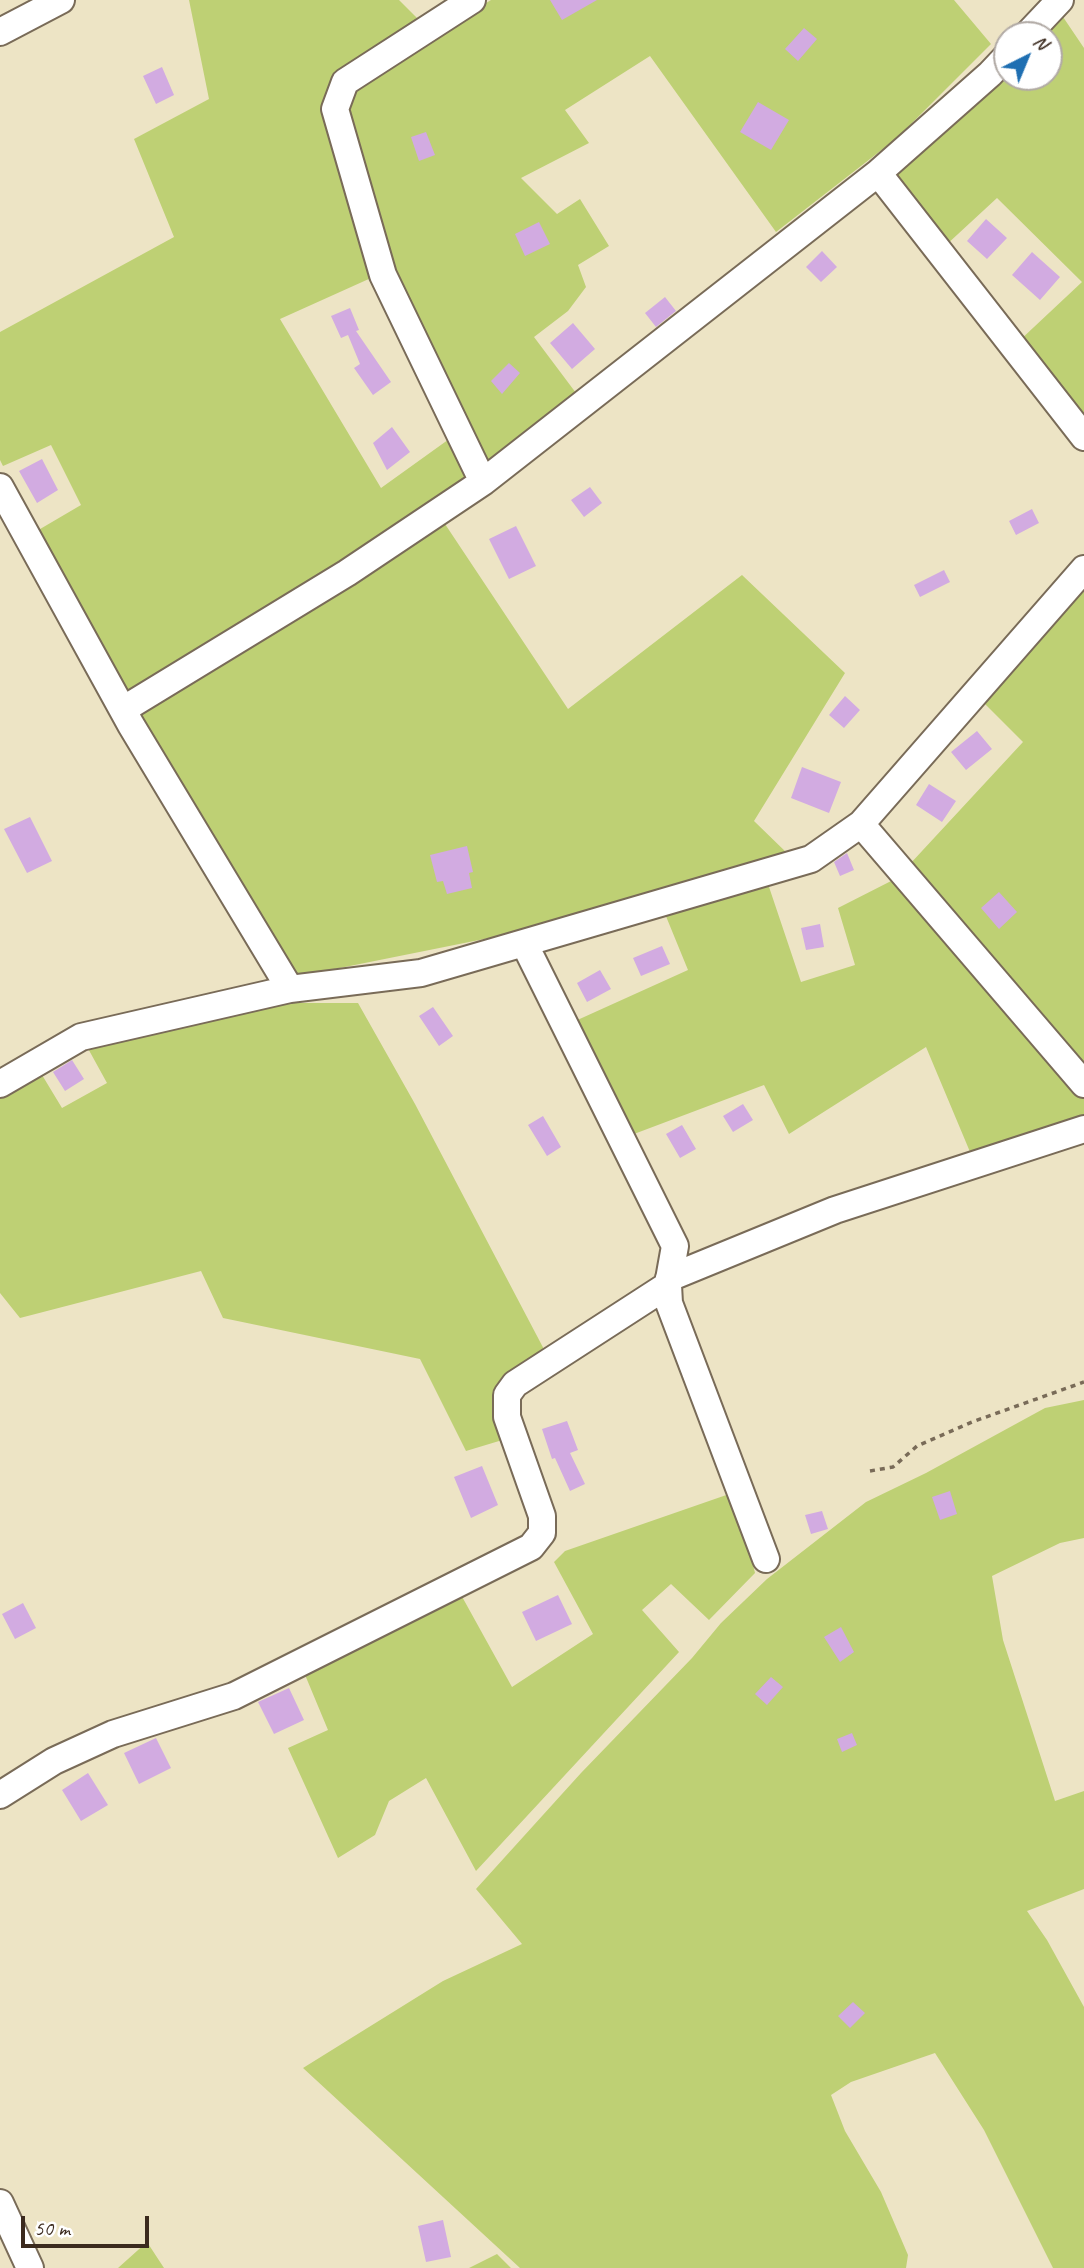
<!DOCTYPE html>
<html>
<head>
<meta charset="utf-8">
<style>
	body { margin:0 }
	#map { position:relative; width:1084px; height:2268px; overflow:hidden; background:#ede4c5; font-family:Caveat,sans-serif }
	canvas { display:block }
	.north { position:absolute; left:993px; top:21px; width:70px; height:70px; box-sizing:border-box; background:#fff; border:2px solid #b1aaa5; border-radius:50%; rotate:43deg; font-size:19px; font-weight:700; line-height:28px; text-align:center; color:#3b2a1e }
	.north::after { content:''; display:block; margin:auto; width:24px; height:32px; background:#1f6fb2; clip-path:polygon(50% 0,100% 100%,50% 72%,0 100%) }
	.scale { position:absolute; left:21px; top:2216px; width:128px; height:32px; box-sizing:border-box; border:4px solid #3b2a1e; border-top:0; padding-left:9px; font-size:21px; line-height:24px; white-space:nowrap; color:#3b2a1e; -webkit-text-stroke:5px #fff; paint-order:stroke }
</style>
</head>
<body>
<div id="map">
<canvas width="1084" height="2268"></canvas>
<div class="north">N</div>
<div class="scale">50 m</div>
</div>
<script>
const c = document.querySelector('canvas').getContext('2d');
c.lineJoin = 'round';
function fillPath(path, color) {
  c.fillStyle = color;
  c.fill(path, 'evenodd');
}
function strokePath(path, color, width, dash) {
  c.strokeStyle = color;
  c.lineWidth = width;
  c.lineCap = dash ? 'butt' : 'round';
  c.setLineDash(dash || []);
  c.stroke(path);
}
fillPath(new Path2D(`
	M189,0h210l24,24 -82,52 30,202 -91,41 101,169 71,-51 22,43 -348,217 -91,-165 46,-27 -30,-60 -48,21 -3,-6v-128l174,-95 -40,-98 75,-40z
	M491,0h463l37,44 -94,94 -121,94 -126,-176 -85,54 24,33 -68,35 36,36 23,-15 29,47 -31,19 8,22 -18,24 -34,26 42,56 -90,71 -93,-189 -47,-164 10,-28z
	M1061,14l23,34v380l-66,-86 64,-60 -85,-84 -52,48 -59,-74 121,-99v4h42v-42h-7z
	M443,521l125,188 174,-134 103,98 -91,148 35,34 -275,78 -219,44 -157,-262z
	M1084,583v539l-111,37 -47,-112 -137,87 -25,-49 -130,49 -61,-112 115,-52 -25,-61 103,-31 35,104 54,-17 -17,-57 59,-30 126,-136 -44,-44z
	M267,1003h91l57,101 132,251 -36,25 -2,58 -43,13 -46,-92 -197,-41 -22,-47 -181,47 -20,-25v-201l39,-22 23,38 45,-25 -22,-40z
	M1084,1400v138l-24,5 -68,33 11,64 52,161 29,-10v98l-57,22 20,29 37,67v261h-31l-69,-138 -49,-77 -84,29 -20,13 14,36 36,61 27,63 -2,13h-386l-217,-200 140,-87 79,-37 -46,-55 105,-116 111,-115 29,-35 46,-44 99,-77 60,-29 119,-65z
	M735,1492l20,81 -46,47 -38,-36 -29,26 37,42 -203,219 -50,-93 -37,23 -14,34 -37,23 -50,-110 40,-18 -25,-60 157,-77 52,94 81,-53 -39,-72 11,-11z
	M147,2242l17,26h-46z
	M497,2254l14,14h-42z`), '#bed074');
fillPath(new Path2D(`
	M550,0h47l-35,20z
	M804,28l13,11 -19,22 -13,-12z
	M162,67l12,28 -18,9 -13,-28z
	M758,102l31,18 -18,30 -31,-18z
	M426,132l9,23 -16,6 -8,-24z
	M986,219l21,19 -20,21 -20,-18z
	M539,222l11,22 -25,12 -10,-22z
	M822,251l15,16 -16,15 -15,-15z
	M1032,252l28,25 -20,23 -28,-25z
	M665,297l11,14 -20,16 -11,-14z
	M350,308l9,22 -3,1 35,51 -18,13 -19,-27 6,-4 -12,-29 -7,3 -10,-22z
	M573,323l22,26 -23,20 -22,-26z
	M509,363l11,10 -18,21 -11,-13z
	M392,427l18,25 -23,18 -14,-27z
	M42,459l16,31 -21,13 -18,-32z
	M590,487l12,16 -18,14 -13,-17z
	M1032,509l7,14 -23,12 -7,-14z
	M516,526l20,40 -27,13 -20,-40z
	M944,570l6,12 -30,15 -6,-12z
	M845,696l15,14 -16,18 -15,-13z
	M977,731l15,18 -26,21 -15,-18z
	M802,767l39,15 -12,31 -38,-15z
	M929,784l27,17 -14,21 -26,-17z
	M30,817l22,44 -25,12 -23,-44z
	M467,846l6,26 -4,1 3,15 -25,6 -4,-13 -6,1 -7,-27z
	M847,853l7,17 -14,6 -6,-14z
	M999,892l18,20 -18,17 -18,-21z
	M820,924l4,23 -18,3 -5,-22z
	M662,946l8,18 -29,12 -8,-18z
	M600,970l11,19 -24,13 -10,-19z
	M433,1007l20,29 -14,10 -20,-30z
	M72,1060l12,19 -19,12 -12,-19z
	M743,1104l10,16 -20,12 -10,-16z
	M543,1116l18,31 -14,9 -19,-31z
	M682,1125l14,24 -16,9 -14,-24z
	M567,1421l11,29 -8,3 15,31 -15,7 -15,-33 -3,1 -10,-30z
	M482,1466l16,39 -27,13 -17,-41z
	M950,1491l7,23 -17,6 -8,-23z
	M822,1511l6,18 -17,5 -6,-19z
	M558,1595l14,29 -36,17 -14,-29z
	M23,1603l13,25 -21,11 -13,-25z
	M841,1627l13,25 -14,10 -16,-25z
	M771,1677l12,10 -16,18 -12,-11z
	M289,1688l15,32 -30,14 -16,-32z
	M852,1733l5,12 -15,7 -5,-13z
	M156,1738l15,30 -32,16 -15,-31z
	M88,1773l20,32 -27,16 -19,-31z
	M853,2002l12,11 -15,15 -12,-12z
	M443,2220l8,37 -25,5 -8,-36z`), '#d2abe1');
const minor = new Path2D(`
	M472,0l-127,82 -10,27 48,166 100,207
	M0,32l61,-32
	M1027,35l33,-35
	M878,173l206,264
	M0,487l131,238 159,264
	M124,709l223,-136 136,-91 395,-309 112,-99 17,-18
	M861,824l223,260
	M0,1084l81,-47 209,-48 131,-16 390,-114 50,-35 223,-255
	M669,1278l166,-68 249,-81
	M668,1285l1,18 97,256
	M0,1795l54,-34 59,-27 121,-38 297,-149 11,-14v-17l-35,-99v-22l8,-11 153,-99 7,-39 -150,-301
	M0,2203l30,65`);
strokePath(minor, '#796b58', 30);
strokePath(new Path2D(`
	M870,1471l23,-4 24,-21 55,-24 112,-40`), '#796b58', 3.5, [5, 5]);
strokePath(minor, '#fff', 26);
</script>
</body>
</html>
